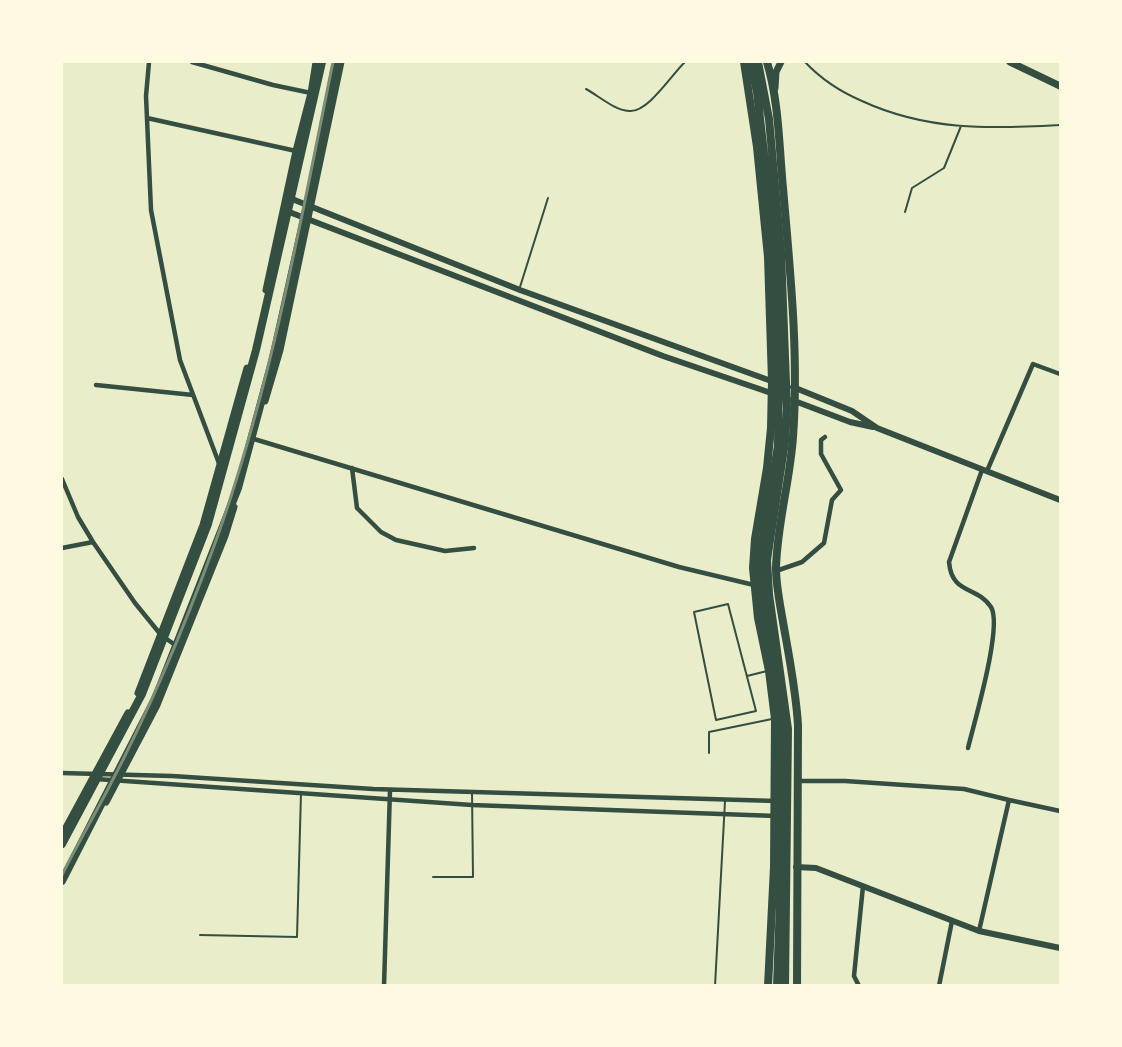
<!DOCTYPE html>
<html>
<head>
<meta charset="utf-8">
<style>
	body { margin:0 }
	#map { position:relative; width:1122px; height:1047px; overflow:hidden; background:#e9edc9; font-family:Ubuntu,sans-serif }
	canvas { display:block }
	.frame { position:absolute; inset:0; border:63px solid #fefae0; pointer-events:none }
</style>
</head>
<body>
<div id="map">
<canvas width="1122" height="1047"></canvas>
<div class="frame"></div>
</div>
<script>
const c = document.querySelector('canvas').getContext('2d');
c.lineJoin = 'round';
function strokePath(path, color, width, dash) {
  c.strokeStyle = color;
  c.lineWidth = width;
  c.lineCap = dash ? 'butt' : 'round';
  c.setLineDash(dash || []);
  c.stroke(path);
}
strokePath(new Path2D(`
	M805,62c15,16 36,30 57,39 65,30 128,28 198,24
	M586,89c13,7 28,21 43,22 19,2 43,-37 56,-49
	M905,212l7,-24 32,-20 17,-42
	M520,287l28,-89
	M728,604l28,107 -40,9 -22,-108z
	M747,676l20,-5
	M709,753v-21l63,-13
	M433,877h40l-1,-85
	M200,935l97,2 4,-144
	M715,986l10,-185`), '#344e41', 2);
strokePath(new Path2D(`
	M149,62l-3,34 5,114 29,150 40,106
	M192,62l81,23 38,8
	M147,118l149,33
	M96,385l97,10
	M254,439l425,128 75,18
	M352,468l5,40 24,24 15,8 49,11 29,-3
	M987,471l46,-107 27,10
	M62,479l16,38 15,25 42,61 26,32 17,12
	M62,548l31,-6
	M776,571l26,-9 22,-19 8,-43 9,-10 -20,-36v-14l4,-3
	M968,748c6,-25 35,-122 23,-141 -15,-22 -39,-12 -42,-45l33,-92
	M62,773l110,3 201,13 403,12
	M96,779l376,26 304,11
	M798,781h47l119,8 45,11 -30,131
	M1009,800l51,11
	M384,986l6,-196
	M859,986l-5,-10 9,-90
	M939,986l13,-65`), '#344e41', 4.5);
strokePath(new Path2D(`
	M287,197l233,93 254,92
	M284,210l379,146 111,38
	M793,387l59,24 25,17 183,72
	M792,400l58,22 23,5
	M796,867l20,1 163,63 81,17`), '#344e41', 6);
strokePath(new Path2D(`
	M1010,62l50,24
	M775,88l1,-16 5,-10
	M266,290l30,-139 15,-58 5,-31
	M265,401l15,-51 61,-288
	M138,693l65,-168 44,-157
	M106,802l51,-97 68,-169 9,-29
	M62,835l66,-122`), '#344e41', 7);
strokePath(new Path2D(`
	M744,62l13,85 11,110 4,124 -1,47 -4,40 -12,71 -2,29 5,50 11,53 6,48 -1,148 -6,119
	M767,62c12,40 12,84 16,126 7,82 16,166 10,249 -3,44 -16,87 -17,131 0,18 4,36 7,54 6,34 13,69 15,103l-1,261
	M62,844l80,-150 66,-170 48,-174 66,-288
	M62,881l94,-184 82,-209 35,-130 37,-166 26,-130`), '#344e41', 8);
strokePath(new Path2D(`
	M750,62l7,30 15,132 7,149 -1,73 -19,115 6,59 11,54 5,39 -1,190 -3,83
	M758,62l11,57 12,133 6,157 -2,33 -18,118 2,34 19,135 -3,257`), '#344e41', 8);
strokePath(new Path2D(`
	M62,875c15,-30 32,-59 47,-88 41,-78 75,-159 105,-241 57,-157 86,-322 119,-484`), '#7c8e77', 3);
</script>
</body>
</html>
